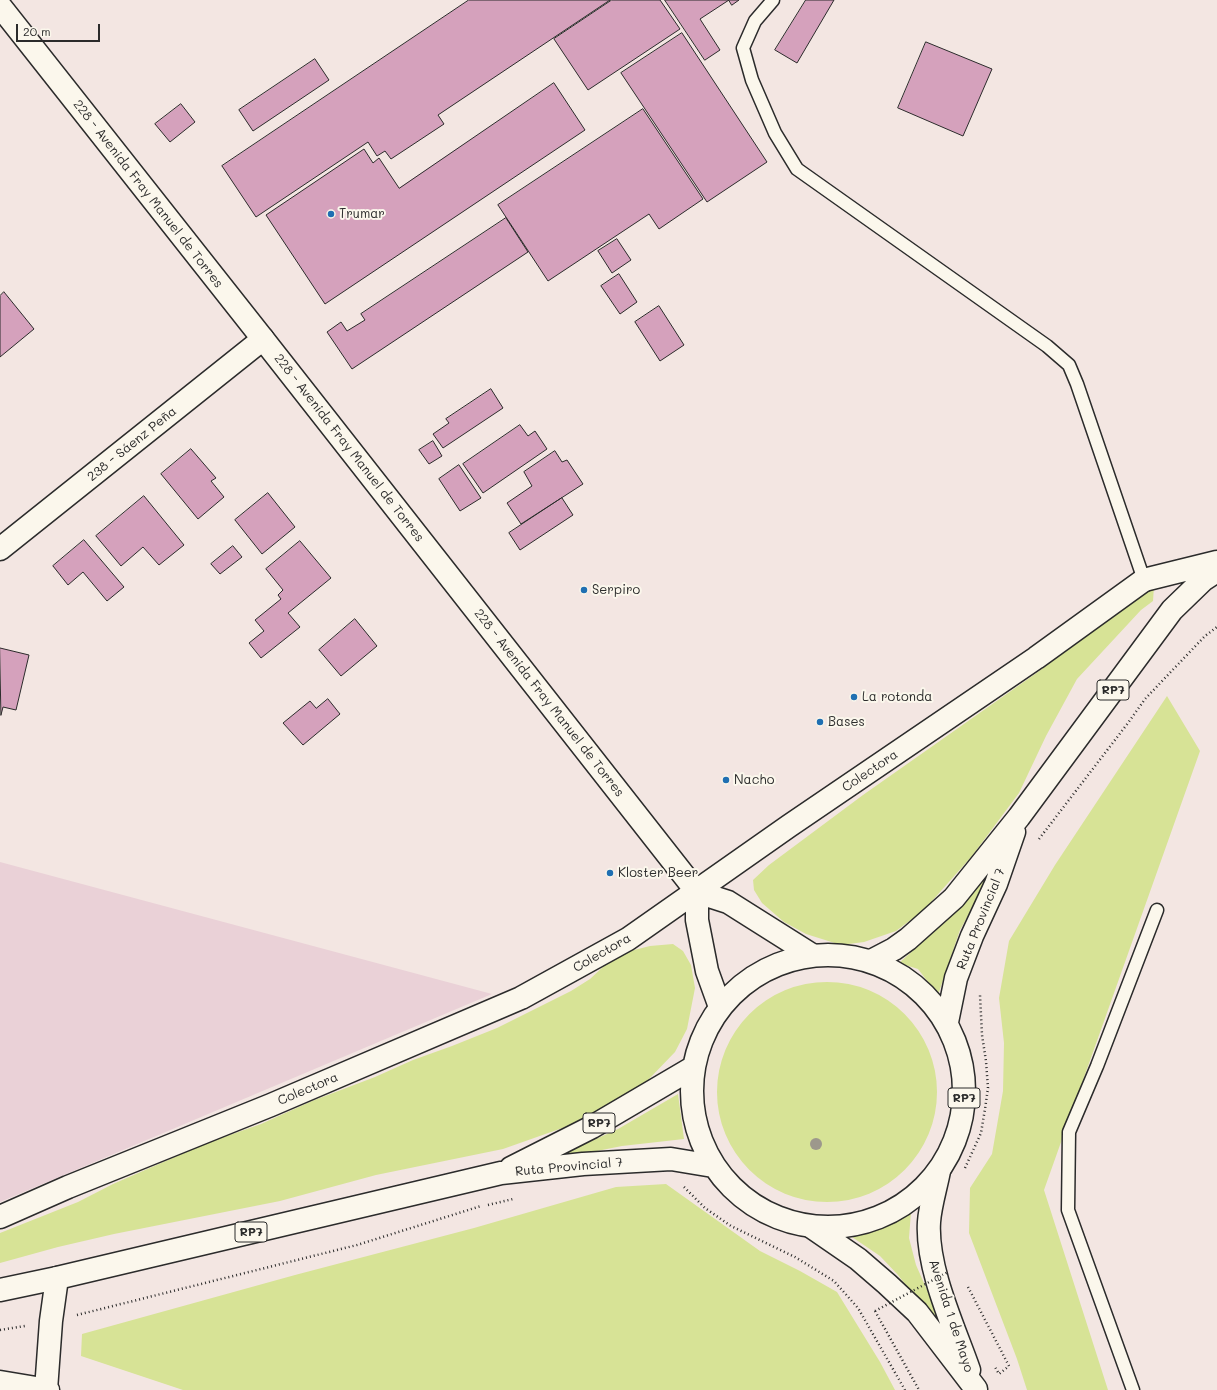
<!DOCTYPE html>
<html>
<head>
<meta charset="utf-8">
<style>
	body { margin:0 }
	#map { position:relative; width:1217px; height:1390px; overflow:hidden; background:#f3e6e2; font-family:Mali,sans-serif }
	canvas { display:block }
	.scale { position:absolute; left:16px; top:24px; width:84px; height:18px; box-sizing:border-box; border:2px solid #2b2b2b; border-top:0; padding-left:5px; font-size:12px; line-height:14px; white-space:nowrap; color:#2b2b2b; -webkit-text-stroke:3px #fbf7ec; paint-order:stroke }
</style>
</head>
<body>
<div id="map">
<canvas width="1217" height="1390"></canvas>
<div class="scale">20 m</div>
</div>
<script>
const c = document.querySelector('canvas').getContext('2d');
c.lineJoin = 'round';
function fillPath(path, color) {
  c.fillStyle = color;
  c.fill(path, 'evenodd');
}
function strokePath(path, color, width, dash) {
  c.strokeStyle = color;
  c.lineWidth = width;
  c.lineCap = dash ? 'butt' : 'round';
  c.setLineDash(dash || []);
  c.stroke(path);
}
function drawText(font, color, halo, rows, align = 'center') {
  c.font = font + ' Mali,sans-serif';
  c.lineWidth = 4;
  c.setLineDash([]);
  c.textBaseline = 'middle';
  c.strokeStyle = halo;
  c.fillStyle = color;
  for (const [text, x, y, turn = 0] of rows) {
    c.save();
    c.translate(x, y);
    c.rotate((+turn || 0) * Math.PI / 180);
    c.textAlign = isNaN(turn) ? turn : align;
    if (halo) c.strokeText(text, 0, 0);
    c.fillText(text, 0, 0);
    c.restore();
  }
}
fillPath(new Path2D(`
	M0,862l492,132 -492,208z`), '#ead1d7');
fillPath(new Path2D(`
	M1154,586l-1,15 -12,9 -64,69 -31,57 -27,57 -47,63 -48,54 -28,21 -32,11 -23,3 -35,-11 -22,-12 -22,-19 -8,-13 -1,-10 16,-15 94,-70 172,-121z
	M1167,696l33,55 -156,439 64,200h-81l-10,-31 -48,-126 1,-45 22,-34 11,-63 1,-48 -5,-45 10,-57 46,-76z
	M1005,849l-45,81 -22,65 -20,-26 -19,-6 47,-42z
	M673,944l10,7 8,14 4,23 -8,41 -12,23 -27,28 -44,29 -36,17 -65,23 -127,26 -96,26 -166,33 -56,13 -58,16v-30l78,-31 35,-18 94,-41 54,-19 51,-23 63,-24 38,-17 39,-14 45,-18 74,-37 19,-12 14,-13 22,-14 24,-6z
	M717 1092a110 110 0 1 1 220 0a110 110 0 1 1-220 0Z
	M678,1094l6,45 -62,7 -75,15 71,-32z
	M666,1184l94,67 40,20 37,21 43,70 15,28h-712l-102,-34 1,-22 213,-59 179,-47 142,-41z
	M911,1212l-2,26 7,27 35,79 -53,-69 -18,-19 -28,-19 28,-13z`), '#d7e396');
const building = new Path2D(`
	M469,0h141l-172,115 6,9 -53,35 -6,-8 -8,5 -9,-14 -112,75 -34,-51z
	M612,0h48l20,29 -92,61 -34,-51z
	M665,0h64l-29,19 20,31 -15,10z
	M729,0h10l-7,5z
	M806,0h28l-37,63 -22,-13z
	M682,33l85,129 -60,40 -86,-129z
	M926,42l66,27 -29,67 -65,-28z
	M315,59l14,21 -76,51 -14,-21z
	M554,83l31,47 -260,174 -59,-89 98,-66 9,14 6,-5 20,30z
	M181,104l14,18 -25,20 -15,-18z
	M643,109l60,90 -44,30 -10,-15 -101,67 -50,-76z
	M506,218l22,34 -176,117 -25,-37 14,-10 6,9 18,-11 -4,-6z
	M617,239l14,21 -19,13 -14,-22z
	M619,274l18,28 -17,12 -19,-28z
	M4,292l30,37 -34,28v-61z
	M659,306l25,39 -24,16 -25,-39z
	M491,389l12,19 -60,40 -10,-14 16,-11 -3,-4z
	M520,425l8,11 7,-5 12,18 -64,44 -20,-29z
	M433,441l9,15 -13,8 -10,-14z
	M191,449l25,29 -5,3 13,16 -26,22 -37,-45z
	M555,451l7,11 5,-2 16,24 -62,40 -14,-21 25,-17 -8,-14z
	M459,465l22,33 -21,13 -21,-32z
	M268,493l27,34 -33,27 -27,-34z
	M144,496l40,49 -25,20 -16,-18 -22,19 -25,-30z
	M562,498l11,17 -53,35 -11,-17z
	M84,540l40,47 -17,14 -24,-29 -15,13 -15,-19z
	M300,541l31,37 -43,35 12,14 -39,31 -12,-15 15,-12 -9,-11 26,-21 -3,-4 5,-5 -17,-21z
	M233,546l9,11 -22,17 -9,-10z
	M355,619l22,27 -36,30 -22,-26z
	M0,648l29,7 -13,55 -13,-3 -2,8z
	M328,699l12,15 -37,31 -20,-22 27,-22 6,7z`);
fillPath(building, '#d5a1bc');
strokePath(building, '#2b2b2b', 1);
const service = new Path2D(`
	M773,0l-18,21 -12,27 9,32 23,53 22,36 250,177 22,19 8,19 67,196
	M1133,1390l-65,-180 1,-78 28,-66 60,-156`);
const minor = new Path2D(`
	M0,549l263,-210
	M0,1217l68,-30 203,-82 250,-107 107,-59 161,-113 247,-168 108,-78
	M0,1382l48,8
	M46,1390l5,-69 6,-43`);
const secondary = new Path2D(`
	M0,6l263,333 434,553 31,10 84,53
	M697,892v28l10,51 13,36
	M939,1171c-3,16 -9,35 -10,51 -3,46 25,105 40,148
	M813,1228l45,31 29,25 30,28 59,77`);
const primary = new Path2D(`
	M1144,580l73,-18
	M692 1091a136 136 0 1 1 272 0a136 136 0 1 1-272 0Z
	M871,961l23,-12 14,-10 46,-41 65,-81 153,-207 31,-30 14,-9
	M947,1022l9,-44 16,-42 24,-52 18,-52
	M511,1168l81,-41 102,-60
	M0,1290l57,-12 444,-105 82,-9 88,-5 42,7`);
strokePath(service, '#2b2b2b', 15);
strokePath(minor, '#2b2b2b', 25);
strokePath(secondary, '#2b2b2b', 25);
strokePath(primary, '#2b2b2b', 25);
strokePath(new Path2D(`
	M1039,839l89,-116 17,-24 60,-63 12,-9
	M965,1168l16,-35 4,-24 3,-21 -2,-27 -4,-26 -2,-40
	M684,1187l21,21 26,18 64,31 39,24 24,27 47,82
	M488,1205l25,-6
	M968,1287l41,79 -10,8 -4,-7
	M875,1311l44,79
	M77,1315l280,-70 124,-39
	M0,1330l25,-4`), '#2b2b2b', 2.5, [1, 3]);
strokePath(service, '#fbf7ec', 12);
strokePath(minor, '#fbf7ec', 22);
strokePath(secondary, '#fbf7ec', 22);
strokePath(primary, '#fbf7ec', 22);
strokePath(new Path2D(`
	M875,1311l73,-39`), '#2b2b2b', 2.5, [1, 3]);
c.fillStyle = '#9d988c';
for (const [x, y] of [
	[816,1144]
]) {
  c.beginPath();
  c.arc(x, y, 6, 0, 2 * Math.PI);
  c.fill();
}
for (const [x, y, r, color] of [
	[331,214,4,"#1f6fb2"],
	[584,590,4,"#1f6fb2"],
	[854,697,4,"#1f6fb2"],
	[820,722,4,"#1f6fb2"],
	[726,780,4,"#1f6fb2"],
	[610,873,4,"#1f6fb2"]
]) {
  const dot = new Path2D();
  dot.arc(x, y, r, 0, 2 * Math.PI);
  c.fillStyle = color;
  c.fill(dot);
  strokePath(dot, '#fbf7ec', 1.5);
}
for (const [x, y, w] of [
	[1113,690,32],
	[964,1098,32],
	[599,1123,32],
	[251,1232,32]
]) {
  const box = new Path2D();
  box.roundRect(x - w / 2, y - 10, w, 20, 3);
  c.fillStyle = '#fbf7ec';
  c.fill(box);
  strokePath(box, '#2b2b2b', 1);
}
drawText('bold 12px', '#2b2b2b', null, [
	["RP7",1113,690],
	["RP7",964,1098],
	["RP7",599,1123],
	["RP7",251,1232]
]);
drawText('13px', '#2b2b2b', '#fbf7ec', [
	["228 - Avenida Fray Manuel de Torres",148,194,52],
	["238 - Sáenz Peña",132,444,-39],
	["228 - Avenida Fray Manuel de Torres",349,448,52],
	["228 - Avenida Fray Manuel de Torres",549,703,52],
	["Colectora",870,771,-34],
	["Ruta Provincial 7",981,919,-68],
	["Colectora",602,953,-30],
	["Colectora",308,1089,-23],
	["Ruta Provincial 7",569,1167,-5],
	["Avenida 1 de Mayo",951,1316,72]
]);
drawText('13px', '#2b2b2b', '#fbf7ec', [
	["Trumar",339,214],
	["Serpiro",592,590],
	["La rotonda",862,697],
	["Bases",828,722],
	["Nacho",734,780],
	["Kloster Beer",618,873]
], 'left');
</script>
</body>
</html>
